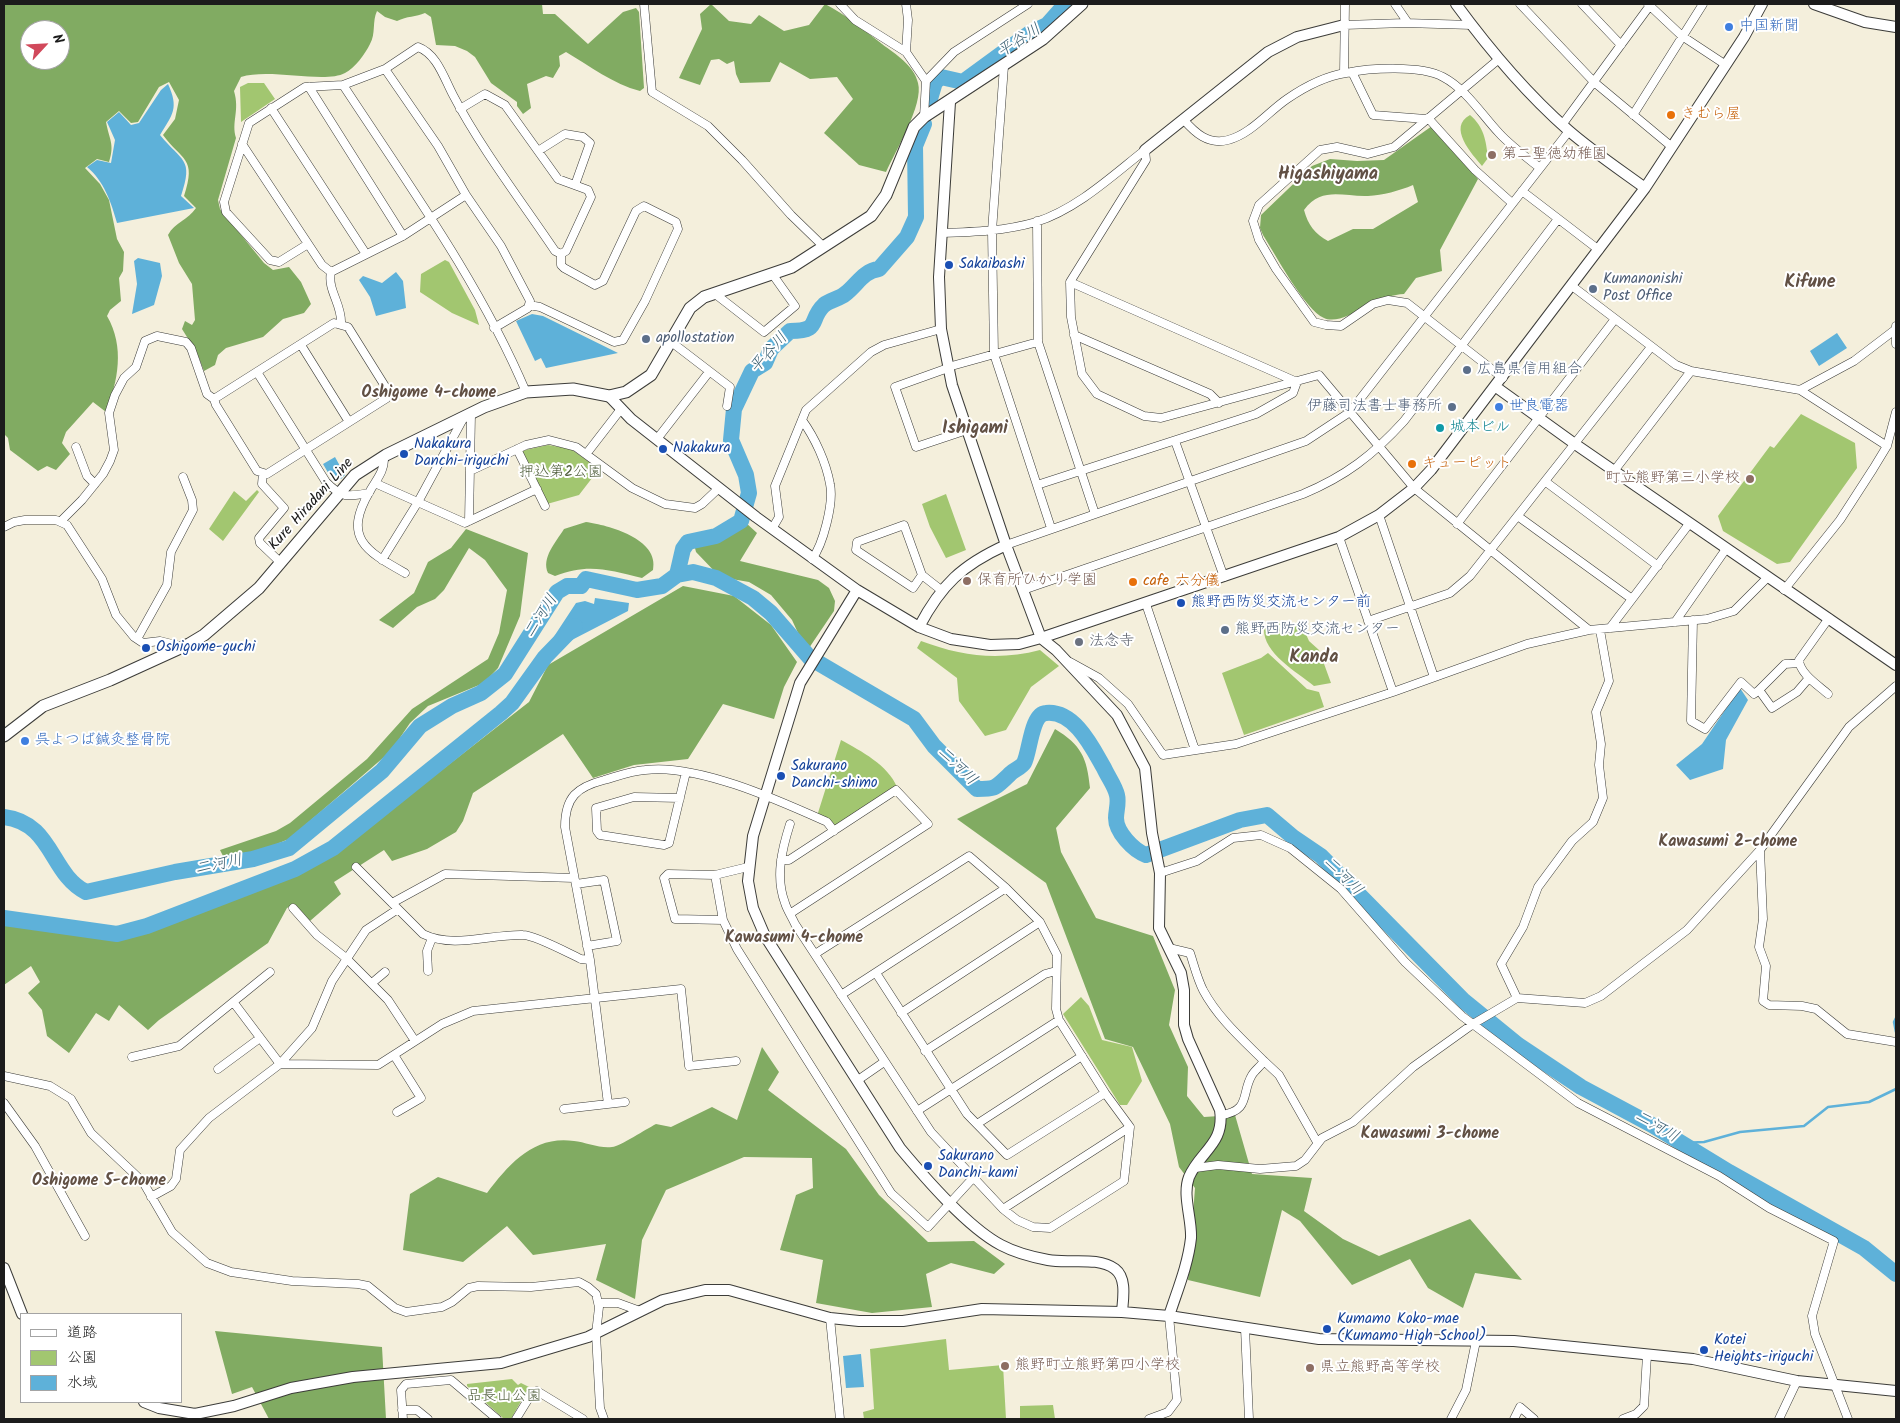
<!DOCTYPE html>
<html>
<head>
<meta charset="utf-8">
<style>
	body { margin:0 }
	#map { position:relative; width:1900px; height:1423px; overflow:hidden; background:#f4efdc; font-family:Kalam,"Klee One",sans-serif }
	canvas { display:block }
	.frame { position:absolute; inset:0; border:5px solid #1c1c1c; pointer-events:none }
	.legend { position:absolute; left:20px; top:1313px; width:162px; height:90px; box-sizing:border-box; background:#fff; border:1px solid #a4a4a4; margin:0; padding:6px 9px; list-style:none; font-size:15px; color:#1c1c1c }
	.legend li { display:flex; align-items:center; gap:10px; height:25px }
	.legend b { width:25px; border:1px solid #a4a4a4 }
	.north { position:absolute; left:20px; top:20px; width:50px; height:50px; box-sizing:border-box; background:#fff; border:1px solid #a4a4a4; border-radius:50%; rotate:65deg; font-size:14px; font-weight:700; line-height:20px; text-align:center; color:#1c1c1c }
	.north::after { content:''; display:block; margin:auto; width:18px; height:22px; background:#d1495b; clip-path:polygon(50% 0,100% 100%,50% 72%,0 100%) }
</style>
</head>
<body>
<div id="map">
<canvas width="1900" height="1423"></canvas>
<div class="frame"></div>
<ul class="legend">
<li><b style="height:6px;background:#fff"></b>道路</li>
<li><b style="height:14px;background:#a2c670"></b>公園</li>
<li><b style="height:14px;background:#5eb1d9"></b>水域</li>
</ul>
<div class="north">N</div>
</div>
<script>
const c = document.querySelector('canvas').getContext('2d');
c.lineJoin = 'round';
function fillPath(path, color) {
  c.fillStyle = color;
  c.fill(path, 'evenodd');
}
function strokePath(path, color, width, dash) {
  c.strokeStyle = color;
  c.lineWidth = width;
  c.lineCap = dash ? 'butt' : 'round';
  c.setLineDash(dash || []);
  c.stroke(path);
}
function drawText(font, color, halo, rows, align = 'center') {
  c.font = font + ' Kalam,"Klee One",sans-serif';
  c.lineWidth = 4;
  c.setLineDash([]);
  c.textBaseline = 'middle';
  c.strokeStyle = halo;
  c.fillStyle = color;
  for (const [text, x, y, turn = 0] of rows) {
    c.save();
    c.translate(x, y);
    c.rotate((+turn || 0) * Math.PI / 180);
    c.textAlign = isNaN(turn) ? turn : align;
    if (halo) c.strokeText(text, 0, 0);
    c.fillText(text, 0, 0);
    c.restore();
  }
}
fillPath(new Path2D(`
	M248,83h16l11,16 -34,23 -1,-35z
	M1470,115c14,12 16,25 18,43l-6,8c-10,-12 -35,-39 -12,-51z
	M445,260l4,2 26,48 4,15 -27,-12 -32,-21 1,-18z
	M1801,414l54,29 2,25 -67,94 -13,2 -54,-33 -5,-15 52,-70 4,2z
	M548,445l23,4 28,20 -20,26 -32,9 -26,-53z
	M257,490l2,2 -36,49 -14,-12 25,-38 12,10z
	M946,494l20,56 -20,8 -16,-31 -8,-23z
	M1271,622l20,3 10,-2 8,18 10,9 12,33 -17,3c-17,-14 -51,-33 -50,-57z
	M921,641c40,15 77,20 119,9l19,16 -28,21 -25,43 -21,6 -26,-35 -2,-23 -40,-30z
	M1268,653l39,36 12,3 5,15 -80,28 -22,-62 39,-15z
	M841,740c20,11 47,25 56,47l-63,42 -17,-13z
	M1081,997l8,9 13,34 30,7 10,34 -15,24h-7l-57,-91z
	M946,1339l3,31 54,-5 3,54h-142l-1,-7 11,-3 -4,-60z
	M512,1379l6,6 3,-2 8,4 -18,32h-7l-37,-33v-2z
	M1053,1405l2,14h-35v-13z`), '#a2c670');
fillPath(new Path2D(`
	M4,4h538l1,10h12l33,30 35,-32 13,-4 3,4 5,76 -4,3c-27,-7 -50,-25 -74,-39l-7,4 1,10 -7,12 -7,-2 -19,8 4,24 -8,6 -6,-8v-4l-26,-19 -16,-26 -8,-6 -12,-5 -19,-1 -5,-28 -6,-4c-9,4 -18,3 -28,8l-12,-4 -8,-6c-5,10 -1,23 -7,33 -5,10 -15,24 -25,29 -20,11 -75,-5 -104,4l-7,14c6,20 -3,31 2,47l-18,62 2,9 44,54 9,7 16,-3 12,15 10,22 -7,9 -21,6 -20,18 -37,11 -8,7 -3,10 -11,6 -7,-18 -15,-24 3,-8 7,4 3,-5 -3,-36 -13,-21 -11,-28c7,-13 20,-15 28,-27l-12,-12c13,-39 -2,-35 -21,-61l12,-16 4,-19 -10,-18 -10,5 -21,35 -7,1 -12,-12 -13,11c3,17 9,22 3,40l-12,-3 -12,9 15,16 9,16 8,39 7,13 -1,19 -4,7 2,23 -11,9 -3,6c18,31 11,65 -1,96l-13,-10 -27,30 -4,11 8,11 -14,16 -9,-4 -9,5 -28,-21 -2,-12 -4,-4zM30,30h30v30h-30z
	M711,4l18,17 22,3 8,-9 25,16 25,-6 16,-21c21,11 38,25 57,40 13,10 32,21 36,39 6,21 -23,69 -32,89l-27,-7 -35,-32 29,-34 -16,-22 -27,2 -30,-17 -10,20 -30,1 -4,-9 -2,-13 -7,3 -8,-5 -8,1 -11,25 -21,-7 23,-49 -2,-15z
	M1432,126l46,53 -38,71 2,21 -26,7 -12,16c-22,1 -37,15 -57,22 -6,3 -17,5 -23,2 -19,-8 -49,-64 -61,-83l-3,-7 1,-13 51,-49 18,-7 27,2 27,-1zM1413,185l5,17 -45,27h-20l-25,12c-13,-7 -20,-16 -24,-31 18,-24 39,-13 64,-14 15,-1 31,-5 45,-11z
	M586,522c22,3 74,17 67,48l-11,8c-33,-8 -54,-15 -87,-2l-7,-3c-7,-15 8,-31 16,-44z
	M745,522l12,11 -17,28 78,19 11,8 6,13 -1,10 -25,37h-4l-13,-28 -21,-25 -22,-13 -29,-5 -24,-25 -1,-4 13,-6 12,-1z
	M466,529l62,24 -8,63 -22,52 -14,15 -56,23 -18,17 -19,28 -102,88 -27,11 -38,8 -4,-8 56,-19 14,-8 77,-64 45,-50 76,-50 11,-26 8,-43 -22,-30 -16,-12 -25,42 -9,9 -18,8 -24,21 -14,-8 35,-27 14,-31 23,-14z
	M683,586l51,10 37,29 26,37 -13,25 -10,32 -51,-15 -35,55 -54,6 -41,13 -30,-44 -90,59 -10,28 -7,11 -29,17 -35,12 -8,-11 -50,32 7,12 -31,27 -15,-17 -8,4 -19,35 -109,77 -11,10 -29,-25 -10,16 -13,-8 -27,40 -22,-17 -5,-26 -14,-17 12,-11 -9,-16 -27,19v-61l107,16 199,-72 37,-24 182,-142 19,-37z
	M1055,729c26,16 32,28 35,59l-34,40 5,24 35,66 57,18 22,54 -6,35 19,42 -1,29 17,21 31,-2 17,59 60,4 -8,33 39,28 36,17 91,-37 52,61 -47,-7 -12,35 -35,-20 -18,-29 -58,26 -52,-64 -18,-11 -22,87 -72,-17 7,-92 -16,-21 -9,-43 -37,-77 -28,-8 -59,-156 -89,-64 70,-35z
	M762,1047l17,25 -11,18 78,59 33,46 49,47 46,-1 31,23 -11,10 -43,-11 -25,11 6,33 -60,6 -56,-10 7,-43 -43,-10 16,-55 17,-7 -1,-30 -68,-1 -78,33 -24,50 -7,59 -39,-19 10,-36 -73,11 -26,-29 -44,36 -60,-12 7,-56 28,-17 49,16c22,-29 47,-58 87,-52 11,1 27,8 38,6 9,-1 34,-18 44,-23l15,3 41,-20 25,13z
	M215,1331l167,16 4,72h-117l-17,-32 -20,7z`), '#81ab62');
fillPath(new Path2D(`
	M168,84c11,24 5,30 -8,51 22,27 34,23 21,61l13,12 -77,15c-6,-21 -13,-42 -30,-56l10,-7 14,3 4,-23 -8,-18 12,-10 12,13 8,-2 22,-33z
	M138,258l22,5 2,13 -8,29 -22,9 5,-30 -3,-23z
	M396,272l7,9 3,27 -30,8 -6,-19 -11,-17 4,-4 19,7z
	M532,314l11,2 75,37 -72,15 -5,-10 -6,3 -19,-40z
	M1837,333l10,15 -28,18 -9,-15z
	M335,457l10,18 -4,4 -11,-3 -7,-12z
	M595,598l34,5 -1,8 -60,31 -3,5 -12,-9 23,-35 9,-2 9,3z
	M1740,688l8,12 -22,40 -3,29 -33,11 -14,-15 26,-21z
	M861,1354l3,33 -18,1 -3,-32z`), '#5eb1d9');
strokePath(new Path2D(`
	M1896,1018l-2,4 2,10
	M1681,1143l23,-1 36,-10 64,-6 24,-19 41,-5 27,-13`), '#5eb1d9', 2.5);
strokePath(new Path2D(`
	M930,99l5,-17 6,-5 22,5 67,-49 17,-8 16,-18 -1,-3
	M677,575l6,-26 5,-7 28,-6 25,-15 8,-28 -3,-18 -15,-35 3,-31 18,-38 13,-8 6,-14 19,-18c32,0 18,-11 34,-26 6,-5 15,-6 21,-11 12,-9 18,-23 34,-25l28,-32 9,-20 -1,-71 9,-22
	M4,817c49,6 46,57 82,75l89,-20 78,-13 36,-11 93,-77 38,-45 32,-20 29,-13 24,-19 52,-82 10,-6h14l5,-7 51,11 25,-4 15,-11 16,-3 23,6 37,20 18,15 39,45 104,61 20,27 43,43c20,0 18,-1 32,-14 4,-5 12,-7 15,-12 6,-11 7,-49 22,-50 29,-3 47,36 58,55 4,9 11,18 13,27 2,8 -1,16 -1,23 0,14 17,32 30,37l94,-35 27,-5 26,22 28,19 143,145 54,44 63,42 71,38 77,47 135,76 32,26
	M4,918l113,16 30,-8 148,-57 38,-21 168,-135 11,-10 33,-46 30,-31`), '#5eb1d9', 16);
const street = new Path2D(`
	M644,4l8,88 56,34 34,34 49,55 33,32
	M840,4l15,16 51,32 20,29 -2,36
	M1395,4l13,19
	M1520,4l74,78 78,65
	M1582,4l39,41
	M1648,4l34,32 44,29
	M1344,25l61,-2 67,2
	M906,52l2,-32 -2,-16
	M1499,59l-105,88 -26,7 -31,-7 -17,3 -61,55 -6,16 6,19 17,29 38,53 12,3 15,1 32,-22 15,-4 19,3 96,75
	M1004,66l-12,165 2,123 57,174
	M385,69l53,77 28,49 35,51 29,55 -2,7 -34,20
	M1352,72l21,43 53,4
	M1344,73l1,-69
	M926,81l28,-29 74,-48
	M343,85c65,99 137,198 183,307
	M309,87l94,149
	M271,108l95,146
	M1633,115l70,-111
	M1428,118l47,52 37,33
	M1183,119c12,14 25,26 45,21 23,-6 40,-28 59,-41 16,-11 39,-23 59,-26 24,-5 75,-8 97,4 23,12 39,38 56,56 12,13 27,24 41,35
	M1562,125l89,-121
	M242,144l80,121 9,7 72,-36 63,-41
	M1145,150l1,10 -76,122 1,35 11,57 15,20 47,22 17,2 158,-43 95,113 175,142
	M538,151l27,-17 18,3 7,6 -15,42
	M1522,191l77,59
	M1037,221l1,121 57,172
	M941,233c33,-1 64,-2 95,-11 41,-13 76,-46 109,-72
	M308,244l-29,18 -9,-2 -44,-48 -2,-10 25,-79 56,-36 38,-2 42,-16 33,-22c19,7 26,31 35,48 27,52 69,107 102,156l6,3 5,-3 25,-54 -3,-7 -30,-11 -53,-74 -20,-11 -25,15
	M331,272c-4,18 11,32 10,51
	M1070,282l227,100
	M1572,286l104,79 15,6 109,19 87,56
	M714,293l50,39 31,-26 -22,-31
	M529,305l11,2 74,35 9,-2 22,-39 33,-72 -2,-7 -32,-16 -8,5 -33,70 -8,4 -31,-17 -3,-3v-11
	M1896,326v18
	M1074,335l136,59 9,9
	M670,341l60,46 -3,19
	M301,345l48,77
	M948,367l90,-25
	M948,368l-53,19 21,60 51,-17
	M257,372l69,110c16,16 21,15 43,11
	M1800,390l54,-29 42,-32
	M802,420c13,18 24,42 28,64 4,19 -7,61 -18,75
	M657,439l52,-67
	M1175,441l49,136
	M76,447l11,29 8,8
	M517,449l28,57
	M587,453l34,-44
	M384,457c1,14 -8,23 -14,34 -28,47 -4,60 35,82
	M470,471l56,-26 23,-5 27,7 56,41 33,16 30,4 7,-4 17,-16
	M1614,471l77,-100
	M263,473l-1,11 22,24 -25,30 1,5 20,19
	M1546,482l112,84
	M377,484l88,39 72,-34
	M1037,485l219,-71 37,-21 4,-11
	M1379,515l55,162
	M1519,517l113,82
	M61,521l21,-21 21,-26 7,-13 4,-11 -5,-37 6,-18 9,-17 12,-11 9,-26 12,-5 29,6 5,6 16,46 7,5 2,6 41,66 10,3 120,-76 1,-7 -40,-64 -14,-4 -120,76
	M469,521l2,-107
	M1457,524l158,-205
	M4,527l10,-5 11,-2h31l11,5 35,54 14,36 18,22 9,6 17,-2 24,6
	M772,529l7,-12 -4,-31 31,-76 65,-58 13,-7 57,-16
	M1339,537l54,155
	M1006,545l300,-104 44,-29 219,-281
	M382,560l36,-58 46,-85
	M922,575l-9,13 -57,-38 1,-8 47,-17 18,50 19,15
	M1023,590l280,-96c43,-18 70,-39 101,-73l154,-202
	M1784,590l56,-70 33,-51 14,-23 9,-34
	M1146,604l49,146
	M1693,620l-2,101 14,8 36,-47 13,12 5,-4 13,18 25,-16 12,-14
	M1368,621l82,-28 20,-17 181,-229
	M1675,622l51,-73
	M1610,628l79,-104
	M137,639l30,-54 4,-33 22,-42 -1,-10 -9,-23
	M1070,662l29,16 29,26 35,51 73,-11 157,-52 134,-48 62,-14 118,-11 27,-8 33,-33
	M1759,690l26,-26 14,-1
	M1828,694c-10,-9 -28,-20 -29,-34l30,-42
	M680,798l-46,-1 -38,11 1,23 3,4 64,10 5,-2 17,-71
	M790,824c-8,25 -15,53 -5,79 2,7 7,14 10,21l136,208 72,77 14,11 16,7 17,1 74,-47 6,-54 -25,-34 -46,-73 -3,-11 1,-54 -17,-33 -34,-34 -37,-32 -154,98
	M1760,850l3,69 -4,28 7,19 -3,35 6,4 33,1 14,3 31,25 49,8
	M781,860h8l107,-70 32,34 -137,89
	M356,867l67,67c31,15 67,0 100,1 12,0 45,18 58,24l9,1
	M1160,873l37,-12 36,-23 28,-3 29,13 51,41 64,73 57,54 116,87 141,73 50,32 65,33 -22,75 3,18 33,85
	M715,875l8,45 14,29 154,244 37,34 45,-49
	M576,884l28,-4 13,61 -30,5
	M392,903l53,-29 129,4
	M293,908l24,27 29,23 42,42 27,41
	M723,920l-48,-1 -11,-41 4,-4 47,1 33,-8
	M1169,948l21,5c4,12 7,25 13,37 15,28 39,49 61,71 -3,5 -9,9 -12,14 -11,18 -1,36 -31,40
	M428,971l-1,-20 5,-13
	M876,973l91,141 40,41 98,-62
	M372,983l13,-11
	M841,995l165,-107
	M1517,998l-16,-34 22,-37 15,-40 34,-46 21,-19 10,-24 -4,-33 2,-21 -5,-32 13,-31 -9,-51
	M234,1003l46,61 98,1 64,-41 31,-13 208,-22 8,77 47,-5
	M901,1013l139,-91
	M925,1051l120,-77 11,-3
	M394,1055l27,43 -24,14
	M132,1057l47,-11 91,-74
	M1264,1061l15,14 38,67
	M218,1069l42,-31
	M4,1076l46,10 21,13 20,34 52,49 29,50 35,31 24,9 61,9 66,3 10,2 27,22 11,4 36,-5 10,-5 17,-14 9,-2 53,1 48,-5 9,5 8,7 3,13 -3,27 4,74 4,11
	M858,1080l26,-18
	M4,1103l31,43 50,90
	M608,1104l-18,-144 -25,-133c0,-30 12,-40 39,-47 14,-4 27,-9 41,-10 52,-7 135,31 182,52l7,9
	M564,1109l61,-7
	M917,1111l142,-91
	M977,1124l105,-68
	M1195,1168l23,-3 42,4 36,-3 9,-6 17,-22 31,-16 60,-55 60,-43 44,-26 68,5 16,-7 86,-66 73,-80 89,-123 47,-41
	M151,1197l20,-11 5,-7 4,-29 29,-32 71,-54 32,-36 20,-47 34,-51 32,-21
	M1003,1209l127,-82
	M598,1303h20l22,8
	M830,1318l10,101
	M1245,1328l4,91
	M402,1410h15l11,9
	M403,1419l-2,-29 5,-6 45,-4 46,39
	M516,1419l16,-26 5,-2 46,28
	M1149,1419l19,-7 9,-12 -8,-84
	M1451,1419l15,-29 10,-49
	M1514,1419l6,-12 14,12
	M1623,1419l13,-5 8,-8 3,-51
	M1779,1419l18,-38`);
const secondary = new Path2D(`
	M1456,4c33,45 70,89 112,126 24,21 51,39 77,58
	M1814,4l51,18 31,5
	M950,102l-11,175 2,52 11,56 54,160 35,93 15,12 61,65 28,53 7,65 8,40 -1,55 22,45 3,17v35l4,14 32,71c5,34 -20,41 -31,67 -7,18 3,42 2,61 -3,27 -14,53 -22,78
	M1145,150l123,-98 29,-15 47,-12
	M1496,387l79,57 321,221
	M609,396l22,23 125,98 101,73 62,37 32,12 39,6 29,-1 22,-6 298,-101 40,-22 35,-27 17,-18 214,-282 99,-151 18,-33
	M857,590l-57,93 -47,153 -5,45 5,27 12,28 135,212c25,30 67,79 101,97 15,8 31,12 47,15 20,4 50,-4 67,9 12,9 8,30 7,43
	M919,627c22,-42 43,-62 87,-82
	M4,1268l18,46
	M144,1402l15,6 36,6 39,-8 57,-18 62,-11 148,-14 87,-26 75,-37 42,-10h24l101,28 29,3h44l79,-12 140,3 47,4 150,23 195,2 179,18 104,22 99,10`);
const primary = new Path2D(`
	M4,736l39,-30 67,-26 79,-36 15,-9 55,-47 96,-113 31,-20 98,-48 42,-15 47,-3 36,7 17,-4 25,-17 39,-67 14,-11 88,-30 79,-51 15,-21 28,-68 10,-10 119,-78 39,-35`);
strokePath(street, '#3c3c39', 9);
strokePath(secondary, '#3c3c39', 12);
strokePath(primary, '#3c3c39', 13);
strokePath(street, '#fff', 8);
strokePath(secondary, '#fff', 10);
strokePath(primary, '#fff', 11);
for (const [x, y, r, color] of [
	[1729,27,5,"#3f7fe0"],
	[1671,115,5,"#e8710a"],
	[1492,155,5,"#8d6e63"],
	[949,265,5,"#1a4fb4"],
	[1593,289,5,"#5c6f8a"],
	[646,339,5,"#5c6f8a"],
	[1467,370,5,"#5c6f8a"],
	[1452,407,5,"#5c6f8a"],
	[1499,407,5,"#3f7fe0"],
	[1440,428,5,"#0f9aa8"],
	[663,449,5,"#1a4fb4"],
	[404,454,5,"#1a4fb4"],
	[1412,464,5,"#e8710a"],
	[1750,479,5,"#8d6e63"],
	[967,581,5,"#8d6e63"],
	[1133,582,5,"#e8710a"],
	[1181,603,5,"#1a4fb4"],
	[1225,630,5,"#5c6f8a"],
	[1079,642,5,"#6b7280"],
	[146,648,5,"#1a4fb4"],
	[25,741,5,"#3f7fe0"],
	[781,776,5,"#1a4fb4"],
	[928,1166,5,"#1a4fb4"],
	[1327,1329,5,"#1a4fb4"],
	[1704,1350,5,"#1a4fb4"],
	[1005,1366,5,"#8d6e63"],
	[1310,1368,5,"#8d6e63"]
]) {
  const dot = new Path2D();
  dot.arc(x, y, r, 0, 2 * Math.PI);
  c.fillStyle = color;
  c.fill(dot);
  strokePath(dot, '#fff', 2);
}
drawText('15px', '#366cbe', '#fff', [
	["中国新聞",1739,27],
	["世良電器",1509,407],
	["呉よつば鍼灸整骨院",35,741]
], 'left');
drawText('15px', '#c56008', '#fff', [
	["きむら屋",1681,115],
	["キューピット",1422,464],
	["cafe 六分儀",1143,582]
], 'left');
drawText('15px', '#785e54', '#fff', [
	["第二聖徳幼稚園",1502,155],
	["町立熊野第三小学校",1740,479,"right"],
	["保育所ひかり学園",977,581],
	["熊野町立熊野第四小学校",1015,1366],
	["県立熊野高等学校",1320,1368]
], 'left');
drawText('15px', '#164399', '#fff', [
	["Sakaibashi",959,265],
	["Nakakura",414,445],
	["Danchi-iriguchi",414,462],
	["Nakakura",673,449],
	["熊野西防災交流センター前",1191,603],
	["Oshigome-guchi",156,648],
	["Sakurano",791,767],
	["Danchi-shimo",791,784],
	["Sakurano",938,1157],
	["Danchi-kami",938,1174],
	["Kumamo Koko-mae",1337,1320],
	["(Kumamo High School)",1337,1337],
	["Kotei",1714,1341],
	["Heights-iriguchi",1714,1358]
], 'left');
drawText('15px', '#4e5e75', '#fff', [
	["Kumanonishi",1603,280],
	["Post Office",1603,297],
	["apollostation",656,339],
	["広島県信用組合",1477,370],
	["伊藤司法書士事務所",1442,407,"right"],
	["熊野西防災交流センター",1235,630]
], 'left');
drawText('15px', '#0d838f', '#fff', [
	["城本ビル",1450,428]
], 'left');
drawText('15px', '#52603e', '#fff', [
	["押込第2公園",561,473],
	["品長山公園",504,1397]
]);
drawText('15px', '#1c1c1c', '#fff', [
	["Kure Hiradani Line",312,505,-48]
]);
drawText('15px', '#5b616d', '#fff', [
	["法念寺",1089,642]
], 'left');
drawText('italic 16px', '#3a5f71', '#fff', [
	["平谷川",1020,42,-33],
	["平谷川",770,354,-49],
	["二河川",542,617,-57],
	["二河川",956,767,44],
	["二河川",219,866,-11],
	["二河川",1342,877,45],
	["二河川",1656,1128,30]
]);
drawText('bold 16px', '#615044', '#fff', [
	["Oshigome 4-chome",429,394],
	["Kawasumi 2-chome",1728,843],
	["Kawasumi 4-chome",794,939],
	["Kawasumi 3-chome",1430,1135],
	["Oshigome 5-chome",99,1182]
]);
drawText('bold 18px', '#615044', '#fff', [
	["Higashiyama",1328,176],
	["Kifune",1810,284],
	["Ishigami",975,430],
	["Kanda",1314,659]
]);
</script>
</body>
</html>
